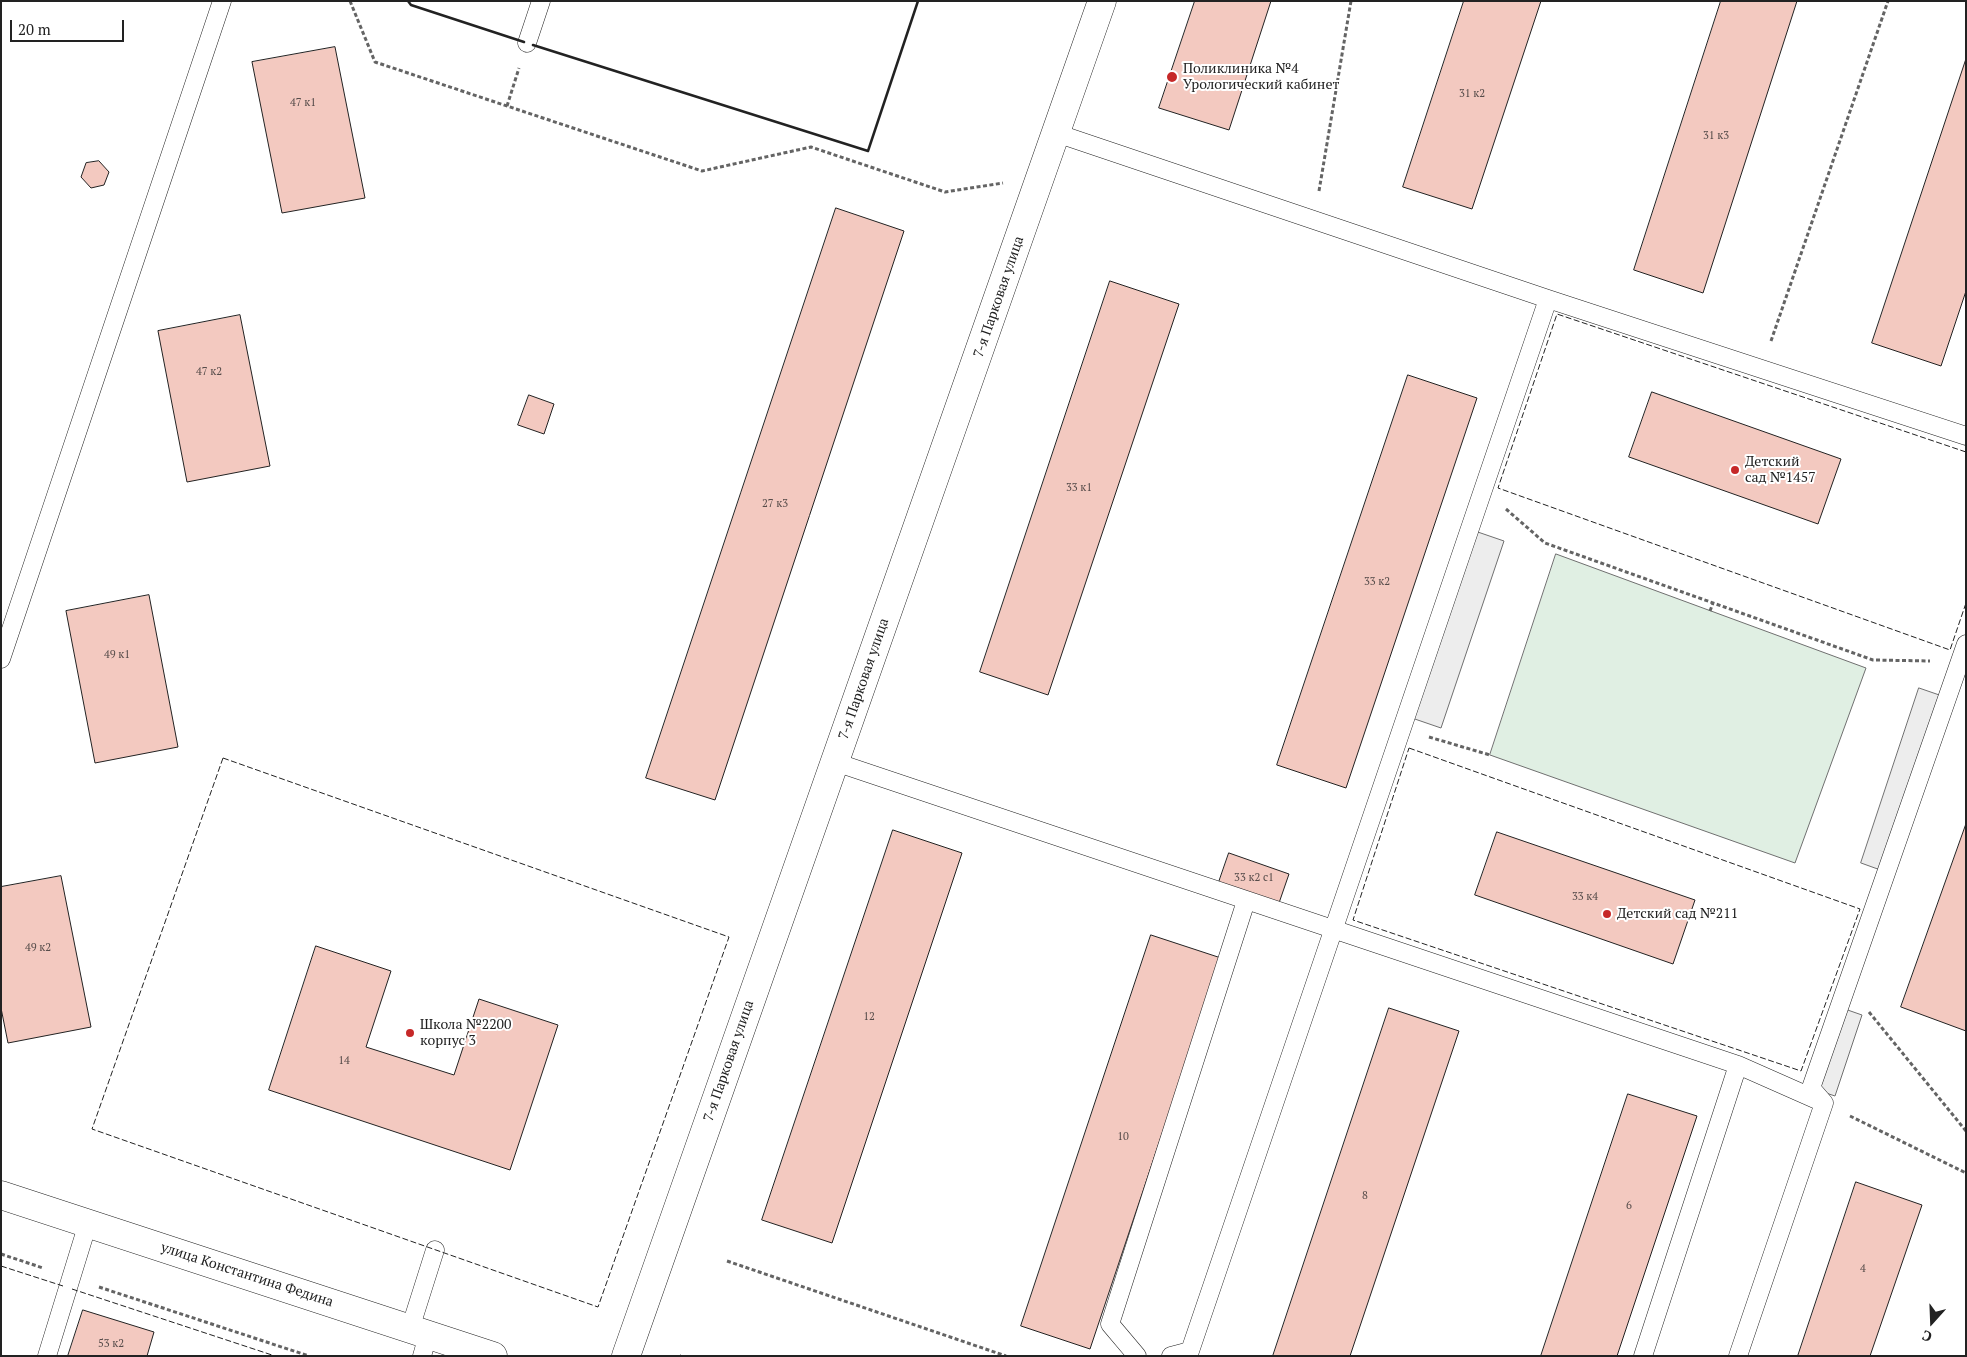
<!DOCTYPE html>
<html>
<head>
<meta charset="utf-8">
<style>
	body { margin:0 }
	#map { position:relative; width:1967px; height:1357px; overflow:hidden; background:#fff; font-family:"PT Serif",serif }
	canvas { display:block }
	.frame { position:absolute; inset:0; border:2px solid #222; pointer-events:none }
	.north { position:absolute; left:1907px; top:1297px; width:50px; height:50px; -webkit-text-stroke:4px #fff; paint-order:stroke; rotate:200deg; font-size:14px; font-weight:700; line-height:20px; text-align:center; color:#222 }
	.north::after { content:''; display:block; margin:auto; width:18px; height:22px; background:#222; clip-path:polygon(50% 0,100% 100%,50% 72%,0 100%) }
	.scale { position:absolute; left:10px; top:20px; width:114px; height:22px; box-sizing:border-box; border:2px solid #222; border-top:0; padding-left:6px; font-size:15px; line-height:18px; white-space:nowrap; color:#222; -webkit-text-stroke:4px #fff; paint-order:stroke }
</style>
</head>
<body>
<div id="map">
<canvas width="1967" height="1357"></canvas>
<div class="frame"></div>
<div class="north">С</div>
<div class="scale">20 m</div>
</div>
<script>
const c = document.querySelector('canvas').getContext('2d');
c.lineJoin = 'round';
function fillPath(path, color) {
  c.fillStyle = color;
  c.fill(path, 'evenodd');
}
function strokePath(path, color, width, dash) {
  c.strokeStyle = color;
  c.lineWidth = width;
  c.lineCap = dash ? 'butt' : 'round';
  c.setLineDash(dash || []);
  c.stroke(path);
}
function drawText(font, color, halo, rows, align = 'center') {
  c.font = font + ' "PT Serif",serif';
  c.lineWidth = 4;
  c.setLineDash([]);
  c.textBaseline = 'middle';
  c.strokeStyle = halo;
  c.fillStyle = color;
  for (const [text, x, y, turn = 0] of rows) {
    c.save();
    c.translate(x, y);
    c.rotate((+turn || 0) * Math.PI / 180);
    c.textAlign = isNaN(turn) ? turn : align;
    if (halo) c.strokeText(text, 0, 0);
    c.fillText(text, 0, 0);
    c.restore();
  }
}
const green = new Path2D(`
	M1556,554l310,114 -71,195 -305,-108z`);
fillPath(green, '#e0efe3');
strokePath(green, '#6f6f6f', 1);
const parking = new Path2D(`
	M1469,529l35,12 -63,187 -35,-12z
	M1919,688l29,10 -62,174 -25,-9z
	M1839,1007l23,8 -27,81 -24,-8z`);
fillPath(parking, '#ededed');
strokePath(parking, '#6f6f6f', 1);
const building = new Path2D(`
	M1195,1h76l-42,129 -70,-22z
	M1464,1h77l-69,208 -69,-22z
	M1721,1h76l-94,292 -69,-23z
	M335,47l30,151 -83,15 -30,-151z
	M1966,59v232l-25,75 -69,-23z
	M99,161l10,11 -5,13 -13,3 -10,-11 5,-14z
	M836,208l68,23 -189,569 -69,-22z
	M1110,281l69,23 -131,391 -68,-23z
	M240,315l30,151 -83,16 -29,-151z
	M1408,375l69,23 -131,390 -69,-23z
	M1652,392l189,67 -23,65 -189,-67z
	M529,395l25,9 -10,30 -26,-9z
	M149,595l29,152 -83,16 -29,-152z
	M1966,824v207l-65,-24z
	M893,830l69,23 -130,390 -70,-23z
	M1497,832l198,68 -22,64 -198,-69z
	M1229,853l60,21 -10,29 -60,-21z
	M61,876l30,151 -83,16 -7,-35v-121z
	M1151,935l70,23 -131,391 -69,-23z
	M316,946l75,25 -25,76 88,28 25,-76 79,26 -48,145 -241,-80z
	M1389,1008l70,23 -109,325h-77z
	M1628,1094l69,22 -80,240h-76z
	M1856,1182l66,23 -52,151h-72z
	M83,1310l71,22 -7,24h-79z`);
fillPath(building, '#f3c9c0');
strokePath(building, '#222', 1);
const lane = new Path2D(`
	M527,43l14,-42
	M1056,133l492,166 418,137
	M1,659l221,-658
	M835,762l903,303 86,38
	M410,1329l25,-79
	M47,1356l41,-133
	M422,1356l6,-21
	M1137,1356l-27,-32 136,-423
	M1171,1356l19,-5 358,-1052
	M1643,1356l95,-291
	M1738,1356l86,-253 -13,-15 155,-444`);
const street = new Path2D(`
	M1,1195l492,161
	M626,1356l476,-1355`);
strokePath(lane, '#222', 19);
strokePath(street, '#222', 29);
strokePath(new Path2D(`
	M350,1l25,61 327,109 109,-24 134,45 58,-9
	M507,106l12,-38
	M1319,191l32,-190
	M1771,341l117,-340
	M1506,509l39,34 328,117 57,1
	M1710,611l3,-8
	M1429,737l61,18
	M1869,1012l97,119
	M1850,1116l116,57
	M1,1254l42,14
	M727,1261l279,95
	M99,1287l210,69
	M680,1356h1`), '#646464', 3, [4, 2.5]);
strokePath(lane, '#fff', 18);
strokePath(street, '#fff', 28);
strokePath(new Path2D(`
	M1966,452l-409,-138 -59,174 452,162 16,-47
	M1409,748l451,161 -59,162 -448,-151z
	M223,758l506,179 -131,370 -506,-178z
	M1,1266l62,20
	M72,1289l203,67`), '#222', 1, [6, 2.5]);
strokePath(new Path2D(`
	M408,1l3,4 113,37
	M533,45l335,106 50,-150`), '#222', 2.5);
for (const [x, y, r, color] of [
	[1172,77,6,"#c62828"],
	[1735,470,5,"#c62828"],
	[1607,914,5,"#c62828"],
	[410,1033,5,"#c62828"]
]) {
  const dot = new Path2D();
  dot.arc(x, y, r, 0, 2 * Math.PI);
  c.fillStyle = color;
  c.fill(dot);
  strokePath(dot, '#fff', 2);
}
drawText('11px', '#564c4a', null, [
	["31 к2",1472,94],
	["47 к1",303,103],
	["31 к3",1716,136],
	["47 к2",209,372],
	["33 к1",1079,488],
	["27 к3",775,504],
	["33 к2",1377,582],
	["49 к1",117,655],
	["33 к2 с1",1254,878],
	["33 к4",1585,897],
	["49 к2",38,948],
	["12",869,1017],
	["14",344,1061],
	["10",1123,1137],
	["8",1365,1196],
	["6",1629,1206],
	["4",1863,1269],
	["53 к2",111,1344]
]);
drawText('14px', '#222', '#fff', [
	["Поликлиника №4",1183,69],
	["Урологический кабинет",1183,85],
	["Детский",1745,462],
	["сад №1457",1745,478],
	["Детский сад №211",1617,914],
	["Школа №2200",420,1025],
	["корпус 3",420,1041]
], 'left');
drawText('14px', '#222', '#fff', [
	["7-я Парковая улица",999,297,-71],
	["7-я Парковая улица",864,679,-71],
	["7-я Парковая улица",729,1061,-71],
	["улица Константина Федина",247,1275,18]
]);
</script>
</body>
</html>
